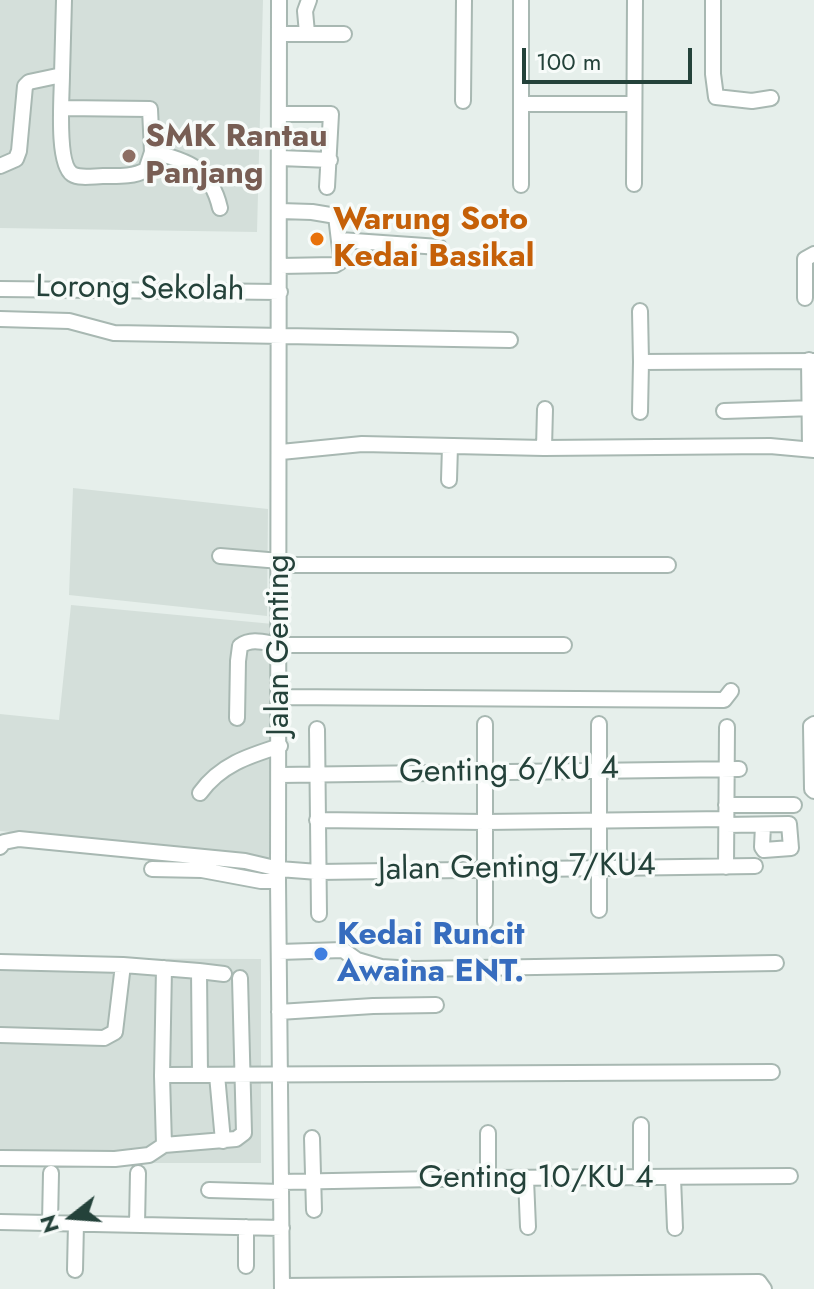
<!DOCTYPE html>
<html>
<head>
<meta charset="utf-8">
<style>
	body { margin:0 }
	#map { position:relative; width:814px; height:1289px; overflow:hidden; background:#e6efeb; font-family:Jost,sans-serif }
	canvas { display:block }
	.north { position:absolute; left:32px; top:1177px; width:80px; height:80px; -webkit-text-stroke:6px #f7fbf9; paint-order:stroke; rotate:253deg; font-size:22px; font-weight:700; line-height:32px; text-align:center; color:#24423a }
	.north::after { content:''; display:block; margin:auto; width:28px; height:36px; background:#24423a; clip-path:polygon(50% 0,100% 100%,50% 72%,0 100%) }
	.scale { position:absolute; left:522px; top:48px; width:170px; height:36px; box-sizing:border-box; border:4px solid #24423a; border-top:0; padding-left:10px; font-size:24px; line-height:28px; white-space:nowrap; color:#24423a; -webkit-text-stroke:6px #f7fbf9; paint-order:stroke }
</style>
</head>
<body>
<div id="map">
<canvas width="814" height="1289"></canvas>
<div class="north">N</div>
<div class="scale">100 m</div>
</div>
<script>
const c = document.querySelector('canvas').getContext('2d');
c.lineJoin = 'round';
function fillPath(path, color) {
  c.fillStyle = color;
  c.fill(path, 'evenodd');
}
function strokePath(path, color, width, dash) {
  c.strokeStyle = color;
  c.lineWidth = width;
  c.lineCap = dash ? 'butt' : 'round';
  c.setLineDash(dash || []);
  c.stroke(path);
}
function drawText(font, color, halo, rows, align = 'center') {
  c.font = font + ' Jost,sans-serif';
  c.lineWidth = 7;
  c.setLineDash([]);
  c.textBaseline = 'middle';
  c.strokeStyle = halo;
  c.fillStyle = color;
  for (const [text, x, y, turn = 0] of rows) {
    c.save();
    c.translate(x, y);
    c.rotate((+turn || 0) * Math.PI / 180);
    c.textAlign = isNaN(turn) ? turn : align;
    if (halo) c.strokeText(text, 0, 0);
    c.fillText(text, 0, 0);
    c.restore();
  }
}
fillPath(new Path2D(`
	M0,0h263l-6,232 -257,-4z
	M73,488l195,21 -1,107 -198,-21z
	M71,605l202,19 -4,235 -269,-28v-117l59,6z
	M0,958l261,1v204h-261z`), '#d4dfda');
const minor = new Path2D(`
	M279,0l-1,881 4,408
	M521,0v185
	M713,0v74l3,23 36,4 19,-3
	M307,33l-2,-22 4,-11
	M279,34h65
	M62,75c0,19 -6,88 10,99 8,5 22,2 31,2 15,0 30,1 43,-6l6,-18c36,8 59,17 68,56
	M463,101l1,-101
	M521,104h113
	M62,108l88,1 2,43
	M279,114h52l-4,73
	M280,158l50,2
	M0,166l16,-7 3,-8 6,-65 4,-4 33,-7 2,-75
	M634,184l1,-184
	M280,211l32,1 24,4 5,42 -1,4 -5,3 -55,1
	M340,240l99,7
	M0,289l280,3
	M805,298v-39l9,-5
	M640,311l1,51
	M0,319l69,2 45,12 396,7
	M809,360l1,89
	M724,411l90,-3
	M640,412l1,-50 173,-1
	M544,448l1,-39
	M281,452l81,-8 182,4 226,-2 44,4
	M449,480l1,-34
	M220,556l60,5
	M280,565h388
	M280,697l444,3 7,-9
	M237,718l1,-57 2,-15c12,-9 26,-3 40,-1h284
	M814,724l-3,2 1,63 2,2
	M317,729l2,185
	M280,775l459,-6
	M200,793c20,-28 48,-37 80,-47
	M726,805h68
	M317,820l168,2 241,-3
	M726,825l63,-1 2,24 -27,2 -2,-3 1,-22
	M0,847l4,-5 15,-3 226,22 34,8 39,3 437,-6
	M726,867l1,-140
	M152,869l50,1 59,11h17
	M599,910v-186
	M485,922v-198
	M279,952l64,-2 14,10 24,7 34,2 361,-6
	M0,962l123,3
	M279,1012l94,-6 63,-1
	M0,1035l104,3 11,-6 8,-67 76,6
	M200,1075l-1,-104 25,3
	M217,1075l6,66
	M162,1076l2,-108
	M641,1125v53
	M488,1133v45
	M312,1138l2,72
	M164,1145l72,-6 8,-6 -4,-155
	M0,1158l115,1 34,-4 15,-10 -2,-69 6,-1 604,-3
	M673,1178l2,50
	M526,1179l2,48
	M281,1182l207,-4 302,-2
	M209,1190l72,2
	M0,1222l282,6
	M50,1223l1,-50
	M137,1225l1,-52
	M246,1227v39
	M75,1270l1,-47
	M282,1286l477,-4 5,7`);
strokePath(minor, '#a8b8b2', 18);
strokePath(minor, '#fff', 14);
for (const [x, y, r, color] of [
	[129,156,8,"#8d6e63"],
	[317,239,8,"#e8710a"],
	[321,954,8,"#3f7fe0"]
]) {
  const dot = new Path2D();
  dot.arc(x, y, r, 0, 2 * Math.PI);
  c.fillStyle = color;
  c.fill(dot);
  strokePath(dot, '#f7fbf9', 3);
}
drawText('bold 32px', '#785e54', '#f7fbf9', [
	["SMK Rantau",145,138],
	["Panjang",145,175]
], 'left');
drawText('bold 32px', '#c56008', '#f7fbf9', [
	["Warung Soto",333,221],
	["Kedai Basikal",333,258]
], 'left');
drawText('32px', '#24423a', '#f7fbf9', [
	["Lorong Sekolah",140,290,1],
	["Jalan Genting",280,645,-90],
	["Genting 6/KU 4",509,772,-1],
	["Jalan Genting 7/KU4",517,869,-1],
	["Genting 10/KU 4",536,1179]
]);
drawText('bold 32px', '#366cbe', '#f7fbf9', [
	["Kedai Runcit",337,936],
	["Awaina ENT.",337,973]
], 'left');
</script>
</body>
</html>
